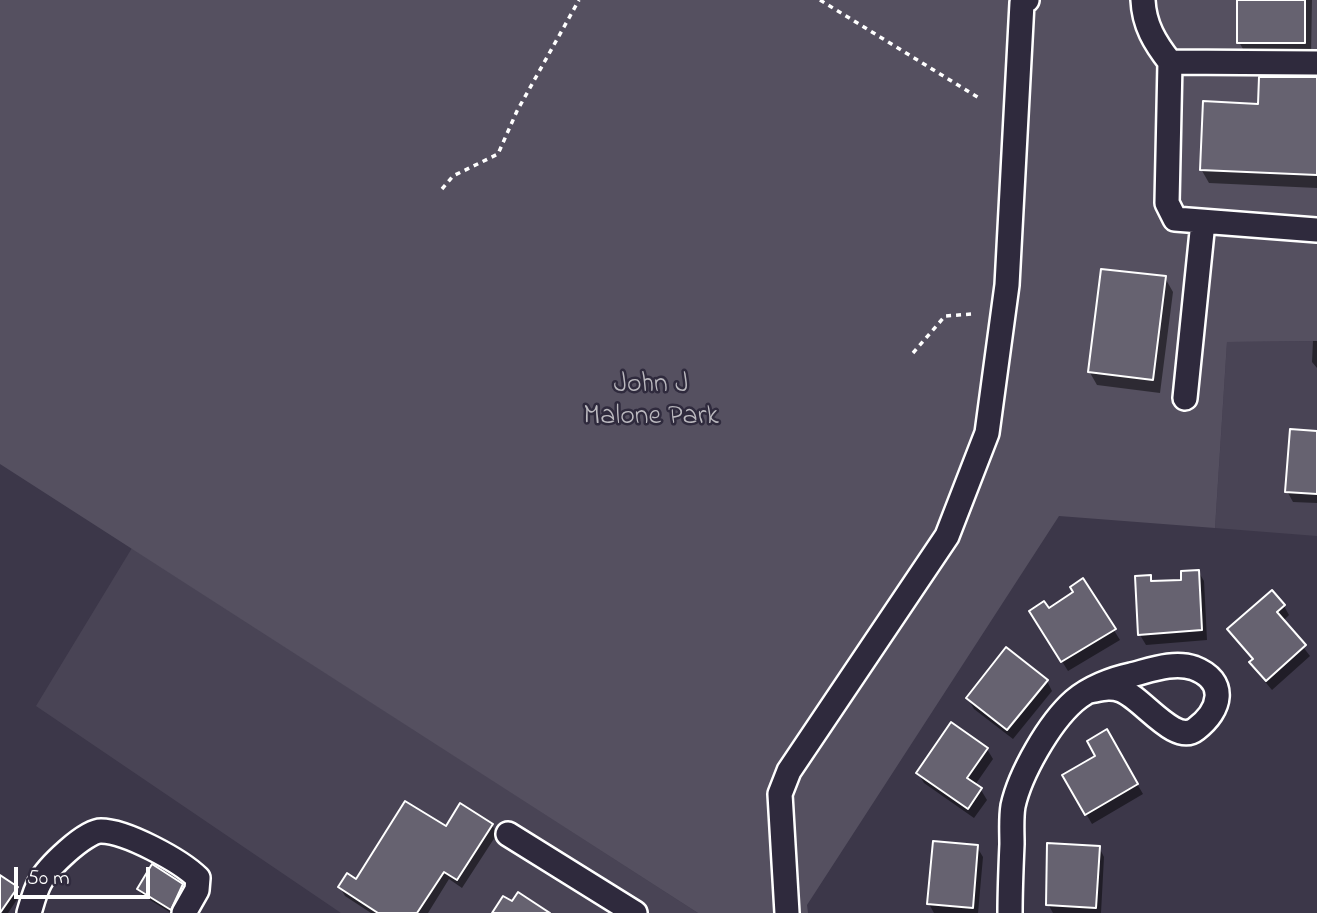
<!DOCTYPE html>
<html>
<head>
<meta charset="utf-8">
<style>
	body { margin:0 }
	#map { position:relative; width:1317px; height:913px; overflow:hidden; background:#3c3749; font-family:"Indie Flower",sans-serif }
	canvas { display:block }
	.scale { position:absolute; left:14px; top:867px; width:136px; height:32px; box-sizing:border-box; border:4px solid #fff; border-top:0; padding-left:9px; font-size:21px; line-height:24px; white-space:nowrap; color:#fff; -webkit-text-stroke:5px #2f2a3d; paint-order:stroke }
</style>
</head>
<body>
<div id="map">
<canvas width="1317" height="913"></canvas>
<div class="scale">50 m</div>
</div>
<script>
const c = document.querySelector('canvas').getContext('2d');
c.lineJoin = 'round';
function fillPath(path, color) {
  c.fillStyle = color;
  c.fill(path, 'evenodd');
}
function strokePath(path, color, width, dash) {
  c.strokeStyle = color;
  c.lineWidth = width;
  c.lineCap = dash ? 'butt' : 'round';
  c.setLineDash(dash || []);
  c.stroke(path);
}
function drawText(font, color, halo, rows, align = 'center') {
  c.font = font + ' "Indie Flower",sans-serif';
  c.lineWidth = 5;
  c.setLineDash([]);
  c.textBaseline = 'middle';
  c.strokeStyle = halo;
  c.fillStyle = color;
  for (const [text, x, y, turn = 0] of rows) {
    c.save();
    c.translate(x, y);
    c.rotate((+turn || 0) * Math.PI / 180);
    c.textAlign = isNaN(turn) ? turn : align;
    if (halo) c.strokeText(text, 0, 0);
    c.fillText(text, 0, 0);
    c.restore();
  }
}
fillPath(new Path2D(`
	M1317,341v572v-377l-102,-8 12,-186z
	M132,548l566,365h-357l-305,-207z`), '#494455');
fillPath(new Path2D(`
	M0,0h1317v341l-90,1 -12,186 -156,-12 -252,389 1,8h-110l-698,-449z`), '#555060');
fillPath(new Path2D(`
	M1239,0h73l-1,56h-64l-8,-14z
	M1317,79v109l-108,-5 -8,-14 59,-64z
	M1165,278l8,14 -13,101 -63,-8 -8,-14z
	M1313,341h4v27l-5,-6z
	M1317,433v70l-24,-1 -6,-11z
	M1198,571l6,10 3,59 -61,5 -6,-10 -3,-58h13l4,6 29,-2z
	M1083,581l37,59 -52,31 -31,-50 38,-28z
	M1284,606l5,9 -6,6 27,35 -38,34 -15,-18 -6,-10 2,-2 -24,-31z
	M1047,681l5,10 -39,48 -39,-30 -6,-10z
	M1107,732l36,62 -51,30 -28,-48 33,-20z
	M987,749l6,10 -18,26 6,5 6,10 -13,18 -50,-35 -6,-10z
	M492,825l5,9 -35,54 -13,-9 -21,34h-57l-26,-17 -5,-9z
	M977,847l6,10 -5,56h-44l-5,-9z
	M1099,847l5,10 -3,56h-48l-5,-9z
	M0,877l16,11 4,7 -12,18h-8z
	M182,885l4,7 -11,21h-4l-29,-18 -3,-6z`), '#0007');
const building = new Path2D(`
	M1237,0h68v43h-68z
	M1259,77h58v98l-117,-5 3,-69 55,3z
	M1101,269l65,7 -13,104 -65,-8z
	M1290,429l27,2v63l-32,-2z
	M1199,570l3,60 -64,5 -3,-59 16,-1v6l30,-1v-9z
	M1083,578l33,51 -55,33 -32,-51 15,-10 5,7 24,-16 -3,-5z
	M1272,590l13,15 -8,7 29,33 -40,36 -17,-19 4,-3 -26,-30z
	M1006,647l42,33 -41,50 -41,-32z
	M951,722l37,26 -21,30 15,10 -14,21 -52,-36z
	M1107,729l31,55 -53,31 -23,-40 33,-19 -8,-15z
	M405,801l41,25 14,-23 33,21 -36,56 -13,-8 -27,41h-39l-40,-26 9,-14 9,6z
	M933,841l45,4 -5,63 -46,-4z
	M1047,843l53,3 -4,62 -50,-3z
	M152,864l31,20 -12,26 -34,-21z
	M0,875l18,12 -18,26z
	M518,892l32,21h-58l11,-17 9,5z`);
fillPath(building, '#666270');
strokePath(building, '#fff', 2);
const minor = new Path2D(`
	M1143,0c1,25 12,43 27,62l147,1
	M1170,62l-3,141 8,16 142,11
	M1185,398l18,-176
	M508,834l127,79
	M29,913c3,-10 6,-22 11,-31 7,-14 45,-51 61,-51 25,0 80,30 97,47l-1,12 -13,23
	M787,913l-7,-119 9,-23 158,-235 40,-103 20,-148 15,-282 5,-3
	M1010,913c0,-23 1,-46 2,-69 0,-12 -1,-26 1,-38 7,-32 36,-83 61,-105 15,-13 38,-22 57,-26 20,-5 43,-14 63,-7 34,13 27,42 2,61 -21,17 -53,-31 -75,-39 -11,-4 -20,-1 -31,1`);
strokePath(minor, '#fff', 28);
strokePath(new Path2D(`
	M820,0l159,98
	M442,189l11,-13 45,-22 19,-43 62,-111
	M913,353l32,-37 27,-2`), '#fff', 3.5, [5, 5]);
strokePath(minor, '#2f2a3d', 23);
drawText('28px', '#bbb9bf', '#2f2a3d', [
	["John J",651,386],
	["Malone Park",651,418]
]);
</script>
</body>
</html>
